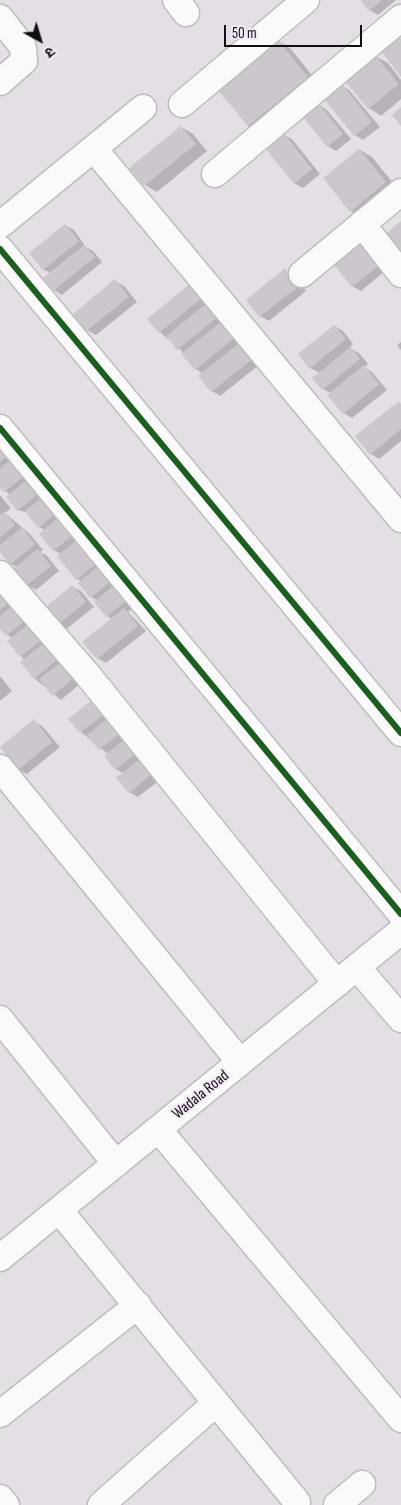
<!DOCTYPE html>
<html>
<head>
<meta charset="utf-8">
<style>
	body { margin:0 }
	#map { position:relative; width:401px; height:1505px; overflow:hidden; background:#e4dfe5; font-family:"Sofia Sans Condensed","Noto Sans Devanagari",sans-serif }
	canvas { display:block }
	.north { position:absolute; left:15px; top:15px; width:50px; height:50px; -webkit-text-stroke:4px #f2e9f5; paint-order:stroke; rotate:141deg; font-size:14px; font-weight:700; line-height:20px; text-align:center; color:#120f13 }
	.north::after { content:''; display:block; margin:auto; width:18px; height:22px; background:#120f13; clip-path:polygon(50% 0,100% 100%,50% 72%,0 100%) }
	.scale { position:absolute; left:224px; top:25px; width:138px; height:22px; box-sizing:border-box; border:2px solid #120f13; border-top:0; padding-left:6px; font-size:15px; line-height:18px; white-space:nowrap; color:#120f13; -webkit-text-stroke:4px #f2e9f5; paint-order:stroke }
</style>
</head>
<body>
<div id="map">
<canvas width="401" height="1505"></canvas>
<div class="north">उ</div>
<div class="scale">50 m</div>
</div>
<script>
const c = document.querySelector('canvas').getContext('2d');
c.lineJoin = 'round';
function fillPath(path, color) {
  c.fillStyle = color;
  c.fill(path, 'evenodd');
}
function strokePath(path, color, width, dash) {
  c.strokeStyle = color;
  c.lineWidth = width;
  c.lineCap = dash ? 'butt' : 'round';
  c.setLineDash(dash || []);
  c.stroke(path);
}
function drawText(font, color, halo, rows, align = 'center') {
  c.font = font + ' "Sofia Sans Condensed",sans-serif';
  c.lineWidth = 4;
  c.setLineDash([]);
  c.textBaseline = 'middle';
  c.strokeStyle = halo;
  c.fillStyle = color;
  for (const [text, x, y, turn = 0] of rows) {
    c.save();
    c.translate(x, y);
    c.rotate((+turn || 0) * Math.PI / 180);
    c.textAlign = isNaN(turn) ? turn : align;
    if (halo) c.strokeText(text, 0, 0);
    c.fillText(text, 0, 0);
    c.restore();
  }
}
fillPath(new Path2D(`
	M362,0h34l-18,15 -8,-5z
	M278,41l12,7 30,37 -59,48 -13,-7z
	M375,56l13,7 13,17v19l-20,17 -12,-8 -23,-28z
	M341,85l8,5 31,37 -17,13 -8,-5z
	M319,105l8,5 24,29 -15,12 -8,-5z
	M181,127l12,7 14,17 -50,41 -12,-7z
	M284,135l8,4 28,35 -17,14 -9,-5z
	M360,150l12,7 26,32 -35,29 -12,-7z
	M65,225l9,5 12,17 7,4 9,11 -40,33 -8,-5 -3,-17 -7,-3 -13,-17z
	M363,241l26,27 -28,23 -9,-5z
	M285,270l8,5 13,16 -37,30 -9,-5 -13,-16z
	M115,281l9,5 13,16 -41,33 -9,-5 -13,-16z
	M192,283l50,60 -3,3 8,4 12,15 -39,31 -8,-5 -9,-17 -7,-5 -12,-16 -24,-21z
	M334,326l9,5 10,13 -4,4 10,5 9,11 -4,3 8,5 15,18 -35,28 -8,-5 -13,-20 -8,-4 -3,-16 -10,-5z
	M401,342v8l-4,-5z
	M401,404v37l-22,18 -8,-5z
	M0,441l139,162 -11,9 18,19 -40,32 -9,-5 15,-39 -5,-3 -12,-14 2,-2 -6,-3 -10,-16 -4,-2 -16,-25 -7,-4 -9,-20 -6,-3 -11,-14 -10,-3 -8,-15 -10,-9z
	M0,495l11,13 -6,5 25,21 13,16 -3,2 6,3 13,16 -23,19 -9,-5 -12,-16 2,-2 -6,-3 -11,-14z
	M73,587l8,4 13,16 -29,23 -8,-5z
	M0,591l81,92 -20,17 -27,-22 -22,-39 -12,-12z
	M0,676l12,15 -12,10z
	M92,701l69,78 -23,18 -9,-5 -5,-18 -8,-5 -10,-13 2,-2 -27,-22 -11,-13z
	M34,721l8,5 18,21 -33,27 -9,-5z`), '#0003');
fillPath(new Path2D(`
	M360,0h22l-13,11z
	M399,36l2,3v38l-20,-26z
	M278,40l30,37 -60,49 -31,-37z
	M375,55l24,29 -31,25 -24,-29z
	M341,83l31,39 -18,14 -31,-38z
	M319,104l24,30 -16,13 -24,-30z
	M401,107v19l-9,-11z
	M181,126l15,18 -52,42 -15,-18z
	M284,133l28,36 -18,15 -29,-36z
	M359,149l27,33 -36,30 -27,-34z
	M401,221v32l-15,-19z
	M65,224l14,17 -36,29 -14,-17z
	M363,239l19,24 -30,24 -19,-23z
	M84,245l11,12 -42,34 -10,-13z
	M285,268l14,18 -40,31 -13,-17z
	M115,279l14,18 -43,34 -13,-17z
	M192,282l12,14 -45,37 -12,-14z
	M208,302l11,14 -42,34 -11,-14z
	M221,322l13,16 -39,32 -14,-16z
	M334,325l12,14 -37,30 -11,-15z
	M238,344l13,16 -40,32 -13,-16z
	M351,347l9,12 -38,31 -10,-12z
	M364,365l15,19 -36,30 -16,-19z
	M399,401l2,3v25l-31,26 -15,-19z
	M0,442l9,12 -9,8z
	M11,459l13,17 -20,16 -4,-4v-19z
	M29,478l11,14 -23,19 -11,-14z
	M41,498l14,16 -17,14 -13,-17z
	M4,511l11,14 -15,12v-22z
	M60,516l14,18 -21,17 -14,-17z
	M22,527l13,17 -25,21 -10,-13v-7z
	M78,539l19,24 -21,17 -19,-24z
	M38,549l13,17 -25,20 -13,-17z
	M101,564l12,15 -23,19 -12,-15z
	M118,582l13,15 -25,20 -12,-15z
	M72,585l14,17 -30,24 -14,-16z
	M0,591l9,11 -9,8z
	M15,604l12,15 -21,17 -6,-7v-13z
	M124,608l14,18 -41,33 -15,-17z
	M30,623l13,16 -23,18 -13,-16z
	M44,643l14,16 -24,20 -14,-17z
	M61,662l13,16 -22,18 -13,-17z
	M92,700l12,14 -24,19 -12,-14z
	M34,719l18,23 -34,28 -18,-23z
	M107,719l12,15 -20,16 -12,-15z
	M124,740l11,14 -20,16 -11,-14z
	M141,758l12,15 -24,20 -13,-15z`), '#cbc7cc');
const minor = new Path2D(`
	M176,0l10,13
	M0,18l23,29 1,14 -24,21
	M182,104l124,-104
	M94,149l307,370
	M215,174l186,-156
	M362,224l39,50
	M0,225l143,-117
	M0,249l401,484
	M302,274l99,-82
	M0,428l401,486
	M0,574l87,100 250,310
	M0,768l240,294
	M357,967l44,52
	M0,1019l116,145
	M158,1129l243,290
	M59,1210l238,292
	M0,1258l401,-327
	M0,1414l138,-109
	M0,1498l6,7
	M101,1505l115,-102
	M337,1505l25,-21`);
strokePath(minor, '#bfbbc0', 29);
strokePath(minor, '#fbfafb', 26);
strokePath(new Path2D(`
	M0,249l401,484
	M0,428l401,486`), '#1b5e20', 6);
drawText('16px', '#120f13', '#f2e9f5', [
	["Wadala Road",201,1095,-39]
]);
</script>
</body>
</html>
